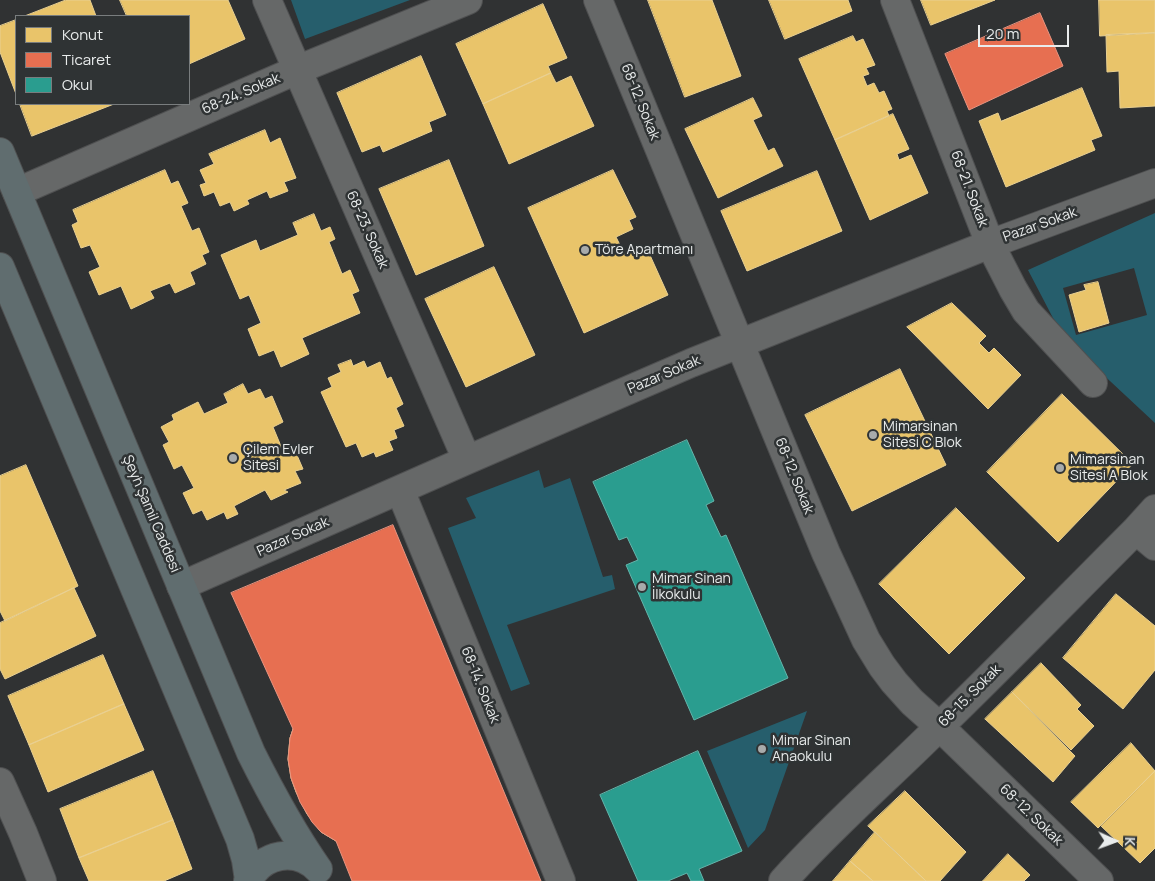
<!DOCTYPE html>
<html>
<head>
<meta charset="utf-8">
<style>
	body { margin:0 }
	#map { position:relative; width:1155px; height:881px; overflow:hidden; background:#303233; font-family:Manrope,sans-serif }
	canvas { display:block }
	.legend { position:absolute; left:15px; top:15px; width:175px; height:90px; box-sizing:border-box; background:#2f3334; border:1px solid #797d7e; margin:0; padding:6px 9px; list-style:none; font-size:15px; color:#e9ecec }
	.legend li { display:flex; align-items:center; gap:10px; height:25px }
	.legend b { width:25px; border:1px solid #797d7e }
	.north { position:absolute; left:1090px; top:816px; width:50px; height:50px; -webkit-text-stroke:4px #2f3334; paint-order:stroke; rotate:92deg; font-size:14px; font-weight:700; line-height:20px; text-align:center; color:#e9ecec }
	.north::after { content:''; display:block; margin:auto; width:18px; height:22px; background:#e9ecec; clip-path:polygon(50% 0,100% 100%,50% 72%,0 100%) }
	.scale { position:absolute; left:978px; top:25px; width:91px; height:22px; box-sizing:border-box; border:2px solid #e9ecec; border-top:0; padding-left:6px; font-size:15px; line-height:18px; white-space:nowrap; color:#e9ecec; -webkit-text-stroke:4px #2f3334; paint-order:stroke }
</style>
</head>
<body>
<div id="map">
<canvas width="1155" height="881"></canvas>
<ul class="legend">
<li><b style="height:14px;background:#e9c46a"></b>Konut</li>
<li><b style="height:14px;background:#e76f51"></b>Ticaret</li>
<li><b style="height:14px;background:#2a9d8f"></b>Okul</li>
</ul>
<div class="north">K</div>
<div class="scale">20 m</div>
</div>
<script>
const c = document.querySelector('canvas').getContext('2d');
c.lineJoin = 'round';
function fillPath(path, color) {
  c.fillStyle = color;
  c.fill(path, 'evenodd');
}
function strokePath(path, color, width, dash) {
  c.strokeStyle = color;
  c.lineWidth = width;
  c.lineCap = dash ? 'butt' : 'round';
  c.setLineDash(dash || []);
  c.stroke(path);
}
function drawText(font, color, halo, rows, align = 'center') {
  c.font = font + ' Manrope,sans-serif';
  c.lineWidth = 5;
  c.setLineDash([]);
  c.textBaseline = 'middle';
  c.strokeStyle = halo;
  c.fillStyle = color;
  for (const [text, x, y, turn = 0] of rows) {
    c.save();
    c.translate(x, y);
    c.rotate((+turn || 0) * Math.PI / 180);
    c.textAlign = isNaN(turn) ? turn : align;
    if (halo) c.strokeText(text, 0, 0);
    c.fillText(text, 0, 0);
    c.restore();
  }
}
fillPath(new Path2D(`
	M291,0h119l-105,39z
	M1155,213v210l-74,-69 -28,-36 -25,-48zM1134,268l13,47 -71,20 -13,-47z
	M539,470l5,18 26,-10 33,99 9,-2 3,14 -108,36 23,59 -19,7 -63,-163 28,-10 -10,-20z
	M807,711l-42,119 -17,18 -41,-97z`), '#265e6c');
const homes = new Path2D(`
	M66,0h24l6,16h-71z
	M120,0h108l17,39 -56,25v-48h-62z
	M648,0h64l29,76 -56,21z
	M769,0h79l4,11 -67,28z
	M921,0h74l-64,25z
	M1099,0h56v33l-55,3z
	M543,4l24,54 -19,8 3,7 -68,31 -27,-60z
	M16,20v74l-16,-42v-26z
	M1155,33v73l-35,2 -1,-37 -12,1 -1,-37z
	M853,36l3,6 7,-3 12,26 -9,3 3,6 -6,2 4,10 7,-3 5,10 5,-2 8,18 -5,2 2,5 -54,24 -36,-81z
	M421,56l25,59 -17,7 3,9 -49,21 -3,-7 -18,7 -25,-59z
	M551,73l5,10 15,-7 23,50 -85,38 -26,-60z
	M1082,88l20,48 -11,4 4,10 -89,37 -27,-66 19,-8 3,8z
	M753,98l9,18 -9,4 15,31 6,-3 9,18 -65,32 -33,-69z
	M20,104h94l-82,32z
	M893,114l16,35 -12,5 2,6 12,-5 17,38 -58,27 -35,-80z
	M265,130l5,13 10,-5 16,40 -12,4 4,9 -18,7 -3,-7 -20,9 2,4 -15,7 -4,-9 -10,4 -6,-14 -10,4 -4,-11 6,-2 -6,-13 14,-6 -5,-10z
	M449,160l35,86 -68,29 -37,-86z
	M165,170l6,14 7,-3 10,22 -7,3 11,25 7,-3 10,24 -7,3 4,9 -16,8 5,12 -20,9 -5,-10 -20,8 4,7 -23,11 -10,-23 -22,9 -10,-23 11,-5 -10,-22 -9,3 -9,-23 6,-3 -5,-12z
	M613,170l23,47 -7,3 4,9 -17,8 9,18 15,-7 4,8 5,-3 19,42 -84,38 -56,-125z
	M817,171l25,60 -95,40 -26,-60z
	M314,214l7,17 9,-4 5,12 -6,3 13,32 8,-4 9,21 -7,3 8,19 -58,25 7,16 -28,13 -7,-17 -15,6 -11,-27 13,-6 -12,-28 -9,4 -19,-44 35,-15 4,11 38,-16 -5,-12z
	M494,267l41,88 -69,32 -41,-88z
	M1098,282l11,41 -30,9 -10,-37 17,-5 -2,-5z
	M952,303l34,33 -7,7 10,10 5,-5 27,27 -33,34 -81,-82z
	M351,360l2,6 11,-5 3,7 13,-6 7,17 4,-2 12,27 -7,4 8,18 -10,4 3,8 -8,3 4,9 -17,7 -2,-5 -12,5 -6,-14 -10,4 -25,-55 11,-5 -4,-9 13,-6 -3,-7z
	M900,369l46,96 -94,46 -47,-96z
	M243,384l5,10 12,-5 5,10 7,-3 11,26 -10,5 10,24 10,-5 10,23 -8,2 6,12 -17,7 4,2 -17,8 -6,-10 -31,16 4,8 -11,5 -3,-7 -17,8 -5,-10 -9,4 -10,-21 11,-5 -12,-23 -8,4 -11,-24 6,-3 -8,-15 13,-7 -2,-5 26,-13 6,12 24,-11 -4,-9z
	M1062,394l71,70 -75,78 -71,-70z
	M26,465l52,121 -73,35 -5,-10v-135z
	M956,508l69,70 -76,76 -70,-70z
	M74,588l22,48 -91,43 -5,-10v-46z
	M1116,594l39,32v44l-32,39 -60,-51z
	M103,655l21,49 -95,41 -21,-49z
	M1041,663l40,42 -4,4 17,17 -23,24 -59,-58z
	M1012,692l63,64 -22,26 -68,-63z
	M124,704l20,46 -96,42 -19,-47z
	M308,719l8,1 6,3 15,13 13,19 10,23 3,15 1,22 -2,11 -3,6 -5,6 -5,3 -8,1 -5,-1 -15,-9 -14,-18 -11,-22 -5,-14 -3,-19 2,-21 3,-9 3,-5 7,-4z
	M1131,743l24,28 -57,57 -27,-26z
	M153,771l20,49 -94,38 -19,-49z
	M1155,771v77l-15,15 -39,-37z
	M905,791l61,61 -26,29h-14l-58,-55z
	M173,820l19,49 -28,12h-75l-10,-23z
	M875,832l51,49h-53l-23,-20z
	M1008,854l22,21 -6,6h-41z
	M850,861l23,20h-40z`);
fillPath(homes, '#e9c46a');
strokePath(homes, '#e9d091', 1);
const shops = new Path2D(`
	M1040,13l23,53 -94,44 -24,-56z
	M393,525l148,356h-189l-16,-40 -15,-9 -9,-10 -12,-20 -9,-24 -3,-19 2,-21 3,-9 -62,-136z`);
fillPath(shops, '#e76f51');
strokePath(shops, '#e89480', 1);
const schools = new Path2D(`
	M687,440l27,61 -8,4 15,32 5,-2 62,143 -94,42 -68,-155 12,-5 -11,-23 -8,3 -26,-58z
	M698,751l44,100 -43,18 5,12h-13l-4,-8 -19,8h-30l-38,-86z`);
fillPath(schools, '#2a9d8f');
strokePath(schools, '#63b5ab', 1);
const minor = new Path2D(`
	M267,0l200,460
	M598,0l228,553 40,87 16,26 12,16 18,20 28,25 159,154
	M895,0l95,244 23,45 13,22 67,72
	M17,192l280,-122 171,-70
	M400,490l161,391
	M1136,530l19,16
	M181,586l286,-126 224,-97 299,-119 165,-61
	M0,782l23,51 19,48
	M783,881c49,-55 105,-103 157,-155 66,-64 131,-131 196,-196l19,-21`);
const major = new Path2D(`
	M0,152l251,601c20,40 41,79 67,116
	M0,267l240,572 6,21 3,20
	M248,881c14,-28 48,-34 70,-12`);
strokePath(minor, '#4f5051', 30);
strokePath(major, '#4f5051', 30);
strokePath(minor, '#666868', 28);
strokePath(major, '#606d6f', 28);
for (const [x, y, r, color] of [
	[585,250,5,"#a8abab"],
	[873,435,5,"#a8abab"],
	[233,458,5,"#a8abab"],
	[1060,468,5,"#a8abab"],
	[642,587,5,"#a8abab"],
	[762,749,5,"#a8abab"]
]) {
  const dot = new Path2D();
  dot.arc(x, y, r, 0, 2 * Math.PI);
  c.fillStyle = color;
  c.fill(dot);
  strokePath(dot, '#2f3334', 2);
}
drawText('14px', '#e9ecec', '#2f3334', [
	["68-24. Sokak",241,94,-23],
	["68-12. Sokak",640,102,68],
	["68-21. Sokak",969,189,69],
	["Pazar Sokak",1040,225,-20],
	["68-23. Sokak",367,230,66],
	["Pazar Sokak",664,375,-23],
	["68-12. Sokak",794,476,68],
	["Şeyh Şamil Caddesi",151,514,67],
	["Pazar Sokak",293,537,-24],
	["68-14. Sokak",480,685,68],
	["68-15. Sokak",970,696,-45],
	["68-12. Sokak",1031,815,44]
]);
drawText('14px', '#e9ecec', '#2f3334', [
	["Töre Apartmanı",595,250],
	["Mimarsinan",883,427],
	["Sitesi C Blok",883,443],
	["Çilem Evler",243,450],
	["Sitesi",243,466],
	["Mimarsinan",1070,460],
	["Sitesi A Blok",1070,476],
	["Mimar Sinan",652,579],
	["İlkokulu",652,595],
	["Mimar Sinan",772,741],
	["Anaokulu",772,757]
], 'left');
</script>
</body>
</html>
